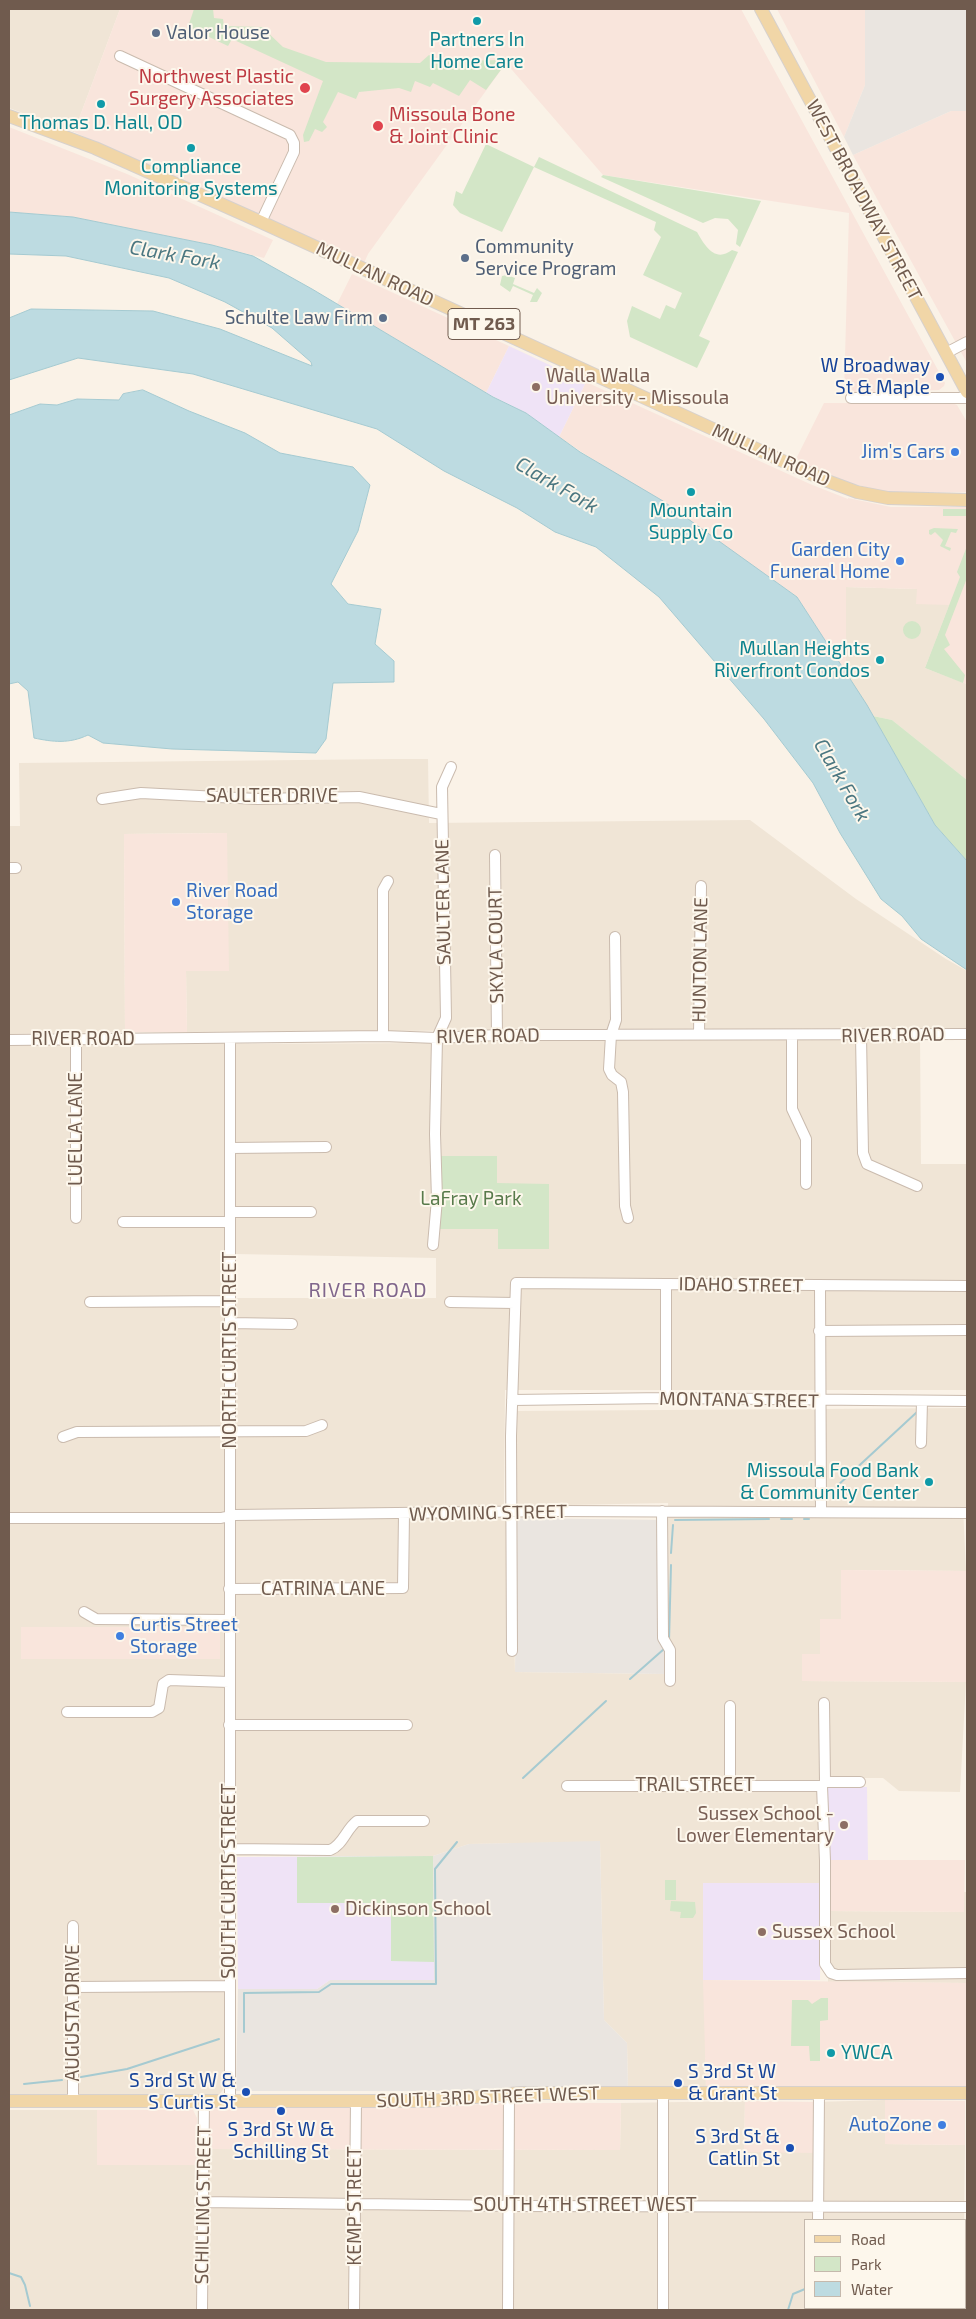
<!DOCTYPE html>
<html>
<head>
<meta charset="utf-8">
<style>
	body { margin:0 }
	#map { position:relative; width:976px; height:2319px; overflow:hidden; background:#faf2e7; font-family:"Exo 2",sans-serif }
	canvas { display:block }
	.frame { position:absolute; inset:0; border:10px solid #705b4e; pointer-events:none }
	.legend { position:absolute; left:804px; top:2219px; width:162px; height:90px; box-sizing:border-box; background:#fdf7ec; border:1px solid #c5b9ad; margin:0; padding:6px 9px; list-style:none; font-size:15px; color:#705b4e }
	.legend li { display:flex; align-items:center; gap:10px; height:25px }
	.legend b { width:25px; border:1px solid #c5b9ad }
</style>
</head>
<body>
<div id="map">
<canvas width="976" height="2319"></canvas>
<div class="frame"></div>
<ul class="legend">
<li><b style="height:6px;background:#f1d6a7"></b>Road</li>
<li><b style="height:14px;background:#d3e6c7"></b>Park</li>
<li><b style="height:14px;background:#bddbe1"></b>Water</li>
</ul>
</div>
<script>
const c = document.querySelector('canvas').getContext('2d');
c.lineJoin = 'round';
function fillPath(path, color) {
  c.fillStyle = color;
  c.fill(path, 'evenodd');
}
function strokePath(path, color, width, dash) {
  c.strokeStyle = color;
  c.lineWidth = width;
  c.lineCap = dash ? 'butt' : 'round';
  c.setLineDash(dash || []);
  c.stroke(path);
}
function drawText(font, color, halo, rows, align = 'center') {
  c.font = font + ' "Exo 2",sans-serif';
  c.lineWidth = 4;
  c.setLineDash([]);
  c.textBaseline = 'middle';
  c.strokeStyle = halo;
  c.fillStyle = color;
  for (const [text, x, y, turn = 0] of rows) {
    c.save();
    c.translate(x, y);
    c.rotate((+turn || 0) * Math.PI / 180);
    c.textAlign = isNaN(turn) ? turn : align;
    if (halo) c.strokeText(text, 0, 0);
    c.fillText(text, 0, 0);
    c.restore();
  }
}
fillPath(new Path2D(`
	M9,9h111l-46,123 -65,-24z
	M846,587l71,2 33,15 -25,64 42,16v96l-75,-60 -19,-4 -27,-43z
	M394,759h34l1,64 321,-3 106,79 90,60 21,12v57l-780,4 -1,-61h39l2,-138h-3l-100,1 1,198 -116,2v-208h11l-1,-63z
	M436,1035h484l1,129h46v226h-462l-1,119h-269v-211h201v-40l-200,-4 -2,-210 202,-1z
	M230,1039l-1,478 282,-5 4,160 151,2 2,-171 -151,3 -2,-95 452,-3v99h-4l3,64 -125,-1v49l-21,36h-18l1,26 163,1 -6,110 -61,-1 -16,-13h-63l1,105h-118l3,206 -78,2 -1,-48 -23,-23 -4,-178 -131,2 -36,12h-208l1,229 -6,9h-211v-1052zM21,1627h199v32z
	M964,1892h3v91l-139,-1 1,-71 135,1z
	M885,2100v44l80,1 -1,75h-159v88h159v2h-758v-161l414,1 1,-47 124,-2 -1,51 71,-50z
	M9,2110h88v55h100l-1,145h-187z`), '#f0e5d6');
fillPath(new Path2D(`
	M120,9h621l204,374 -1,3 -5,4 -95,3 5,-180 -246,-38 -97,-112 -138,191 -4,9 -290,-131z
	M777,9h88v76l-21,52z
	M951,111h16v252l-114,-208z
	M9,127l118,47 146,66 -9,18 -52,-13 -139,-28 -64,-5z
	M352,274l157,72 -23,47 -149,-89z
	M586,382l224,102 38,15v2v-3l43,9h76v177l-42,-16 24,-63 -33,-1 1,-15 -71,-2v86l-49,-76 -65,-46 -173,-114z
	M824,403h128l5,2 10,17v70l-77,1 -40,-10 -55,-22z
	M227,833l2,138h-43l1,61h-62l-1,-198z
	M841,1570l125,1v111l-164,-1v-27h18v-35h21z
	M21,1627h199v32h-199z
	M828,1860h137l-1,52 -135,-1z
	M703,1980l264,3v103l-261,3z
	M885,2100l80,1v44l-80,-1z
	M745,2101l70,1 -1,51 -70,-1z
	M495,2103h126l-1,47 -414,-1 1,-41h221z
	M97,2110h96l4,8v47h-100z`), '#f9e5dc');
fillPath(new Path2D(`
	M865,9h102v102h-16l-98,44 -9,-18 21,-52z
	M517,1518l150,2 -1,154 -151,-2z
	M600,1841l4,179 23,23 1,48h-392l2,-102h79l13,-9h104l-1,-124 36,-12z`), '#eae5e0');
fillPath(new Path2D(`
	M509,346l77,36 -27,55 -33,-24 -40,-20z
	M827,1787h40l1,73h-40z
	M433,1856l1,124h-104l-13,9h-79l-1,-132z
	M703,1883h118l-1,97h-117z`), '#efe3f6');
fillPath(new Path2D(`
	M194,9h19l1,9 9,1 1,7 38,1 21,20 43,15 94,1 9,-8 2,1v5l75,-1v3l-20,27 -16,-10 -11,16 -26,-13 -3,4 -15,-6 -4,11 -12,-4 -40,4 -3,7 -18,-7 -15,30 4,5 -5,5 -7,-3 -6,12 -5,1 -1,-7 20,-54 -91,-42 -4,7 -40,-19z
	M486,144l48,23 5,-10 158,75c8,14 18,31 35,18l6,2 -39,84 11,5 -13,27 -67,-31 -3,-16 5,-15 28,13 6,-14 9,4 7,-16 -39,-18 18,-38 -7,-7 2,-8 -122,-55 -32,65 -42,-19 -7,-8 3,-14 6,3z
	M603,175l158,26 -21,46 -4,-3 2,-14 -10,-11 -13,-1 -12,5 -102,-46z
	M507,275l8,3 -2,6 21,9 3,-5 5,5 -5,9h-7l3,-7 -20,-9 -3,6 -10,-7 2,-9z
	M943,509h24v7h-24z
	M934,528l24,1 -2,4 -5,-1 -6,14 6,2 -1,3 -10,-5 3,-6 -8,-8 -4,3 -2,-1v-4z
	M967,546v32l-22,57 5,10 -6,4 21,26 -2,8 -38,-15 35,-91 -3,-5z
	M903 630a9 9 0 1 1 18 0a9 9 0 1 1-18 0Z
	M873,716l19,4 75,60v81l-32,-36z
	M441,1156h56v27l52,1v65h-51v-20h-58z
	M433,1856l1,106 -43,-1v-58h-94v-46z
	M665,1880h11v20h-11z
	M671,1901l24,1 1,11 -3,5h-13l1,-6 -11,-1z
	M821,1998h7v22l-8,1v40h-10l-1,-15h-18l1,-46h16l4,4z`), '#d3e6c7');
const water = new Path2D(`
	M9,212l64,5 139,28 41,11 59,33 181,108 33,16 54,39 83,49 134,96 70,108 68,120 32,36v109l-46,-31 -19,-23 -21,-17 -41,-66 -27,-50 -49,-64 -105,-122 -63,-50 -41,-15 -38,-24 -73,-37 -67,-42 -184,-55 -115,-16 -69,22v-62l22,-9 122,2 67,18 92,37 -1,-4 -39,-34 -47,-26 -56,-24 -103,-22 -57,-2z
	M143,390l46,21 56,22 35,20 73,14 17,18 -12,46 -27,53 17,20 33,5 -6,35 19,17v21l-61,1 -7,56 -10,14 -144,-4 -69,-6 -15,-8c-19,9 -35,7 -54,3l-6,-47 -10,-9 -9,2v-269l31,-11 17,1 20,-6 42,1 4,-6z`);
fillPath(water, '#bddbe1');
strokePath(water, '#a5cad1', 1);
strokePath(new Path2D(`
	M836,1487l81,-75
	M781,1519h11
	M804,1519h5
	M675,1520l94,-1
	M671,1553l2,-28
	M669,1641l2,-76
	M630,1679l34,-30
	M523,1778l83,-77
	M244,2032v-39l75,-1 12,-8h105l-1,-115 22,-27
	M81,2077l46,-8 92,-30
	M24,2084l38,-4
	M9,2273l12,4 4,8 5,21
	M788,2310l5,-16 12,-5`), '#a5cad1', 2);
const minor = new Path2D(`
	M120,56l170,79 4,8v9l-33,70
	M946,353l21,-11
	M851,398h116
	M102,799l39,-6 116,6 102,-2 82,17
	M495,855l2,180
	M9,868h7
	M615,937l1,83 -5,15 -2,34 3,6 9,7 2,10 2,114 3,12
	M699,1034l2,-148
	M861,1035l2,118 4,11 50,22
	M383,1036v-146l5,-9
	M792,1036v73l14,30v45
	M76,1039v179
	M9,1040l374,-4 54,2 60,-3 470,-1
	M230,1148l96,-1
	M230,1212h81
	M123,1222h107
	M433,1245l4,-46 -2,-65 2,-96 9,-20 -4,-231 9,-20
	M820,1286l1,225
	M90,1302l140,-1
	M450,1302l65,1
	M230,1323l62,1
	M819,1331l148,-1
	M666,1398v-114
	M512,1400l154,-2 301,3
	M63,1437l14,-5 229,-1 16,-6
	M921,1443l1,-42
	M662,1511l1,127 7,12v31
	M9,1518h212l13,-3 325,-4 408,2
	M229,1589l174,-1 1,-74
	M84,1612l12,7 133,1
	M512,1651l-1,-215 5,-153 451,3
	M824,1703l1,79
	M67,1712h85l7,-4 4,-24 6,-4 60,2
	M229,1725h178
	M825,1782h35
	M730,1785v-79
	M567,1786h255
	M822,1786l3,75v103l6,9 6,2 130,-2
	M229,1849l101,1c13,-5 16,-21 27,-29h67
	M73,1926v175
	M73,1987l157,-1
	M230,2101v-1062
	M202,2202l314,4 451,1
	M818,2220l1,-126
	M819,2308v2
	M202,2310l2,-210
	M354,2310l2,-209
	M508,2310l1,-216
	M663,2310v-216`);
const major = new Path2D(`
	M761,9l206,383
	M9,116l86,32 166,74 561,257 35,13 31,6 79,2
	M9,2101h420l92,-8h446`);
strokePath(minor, '#cabbae', 12);
strokePath(major, '#d7d1cd', 14);
strokePath(minor, '#fff', 10);
strokePath(major, '#f1d6a7', 12);
for (const [x, y, r, color] of [
	[477,21,5,"#0f9aa8"],
	[156,33,5,"#5c6f8a"],
	[305,88,6,"#e0444e"],
	[101,104,5,"#0f9aa8"],
	[378,126,6,"#e0444e"],
	[191,148,5,"#0f9aa8"],
	[465,258,5,"#5c6f8a"],
	[383,318,5,"#5c6f8a"],
	[940,377,5,"#1a4fb4"],
	[536,387,5,"#8d6e63"],
	[955,452,5,"#3f7fe0"],
	[691,492,5,"#0f9aa8"],
	[900,561,5,"#3f7fe0"],
	[880,660,5,"#0f9aa8"],
	[176,902,5,"#3f7fe0"],
	[929,1482,5,"#0f9aa8"],
	[120,1636,5,"#3f7fe0"],
	[844,1825,5,"#8d6e63"],
	[335,1909,5,"#8d6e63"],
	[762,1932,5,"#8d6e63"],
	[831,2053,5,"#0f9aa8"],
	[678,2083,5,"#1a4fb4"],
	[246,2092,5,"#1a4fb4"],
	[281,2111,5,"#1a4fb4"],
	[942,2125,5,"#3f7fe0"],
	[790,2148,5,"#1a4fb4"]
]) {
  const dot = new Path2D();
  dot.arc(x, y, r, 0, 2 * Math.PI);
  c.fillStyle = color;
  c.fill(dot);
  strokePath(dot, '#fdf7ec', 2);
}
for (const [x, y, w] of [
	[484,324,72]
]) {
  const box = new Path2D();
  box.roundRect(x - w / 2, y - 15.5, w, 31, 4);
  c.fillStyle = '#fdf7ec';
  c.fill(box);
  strokePath(box, '#705b4e', 1);
}
drawText('bold 18px', '#705b4e', null, [
	["MT 263",484,324]
]);
drawText('19px', '#4e5e75', '#fdf7ec', [
	["Valor House",166,33],
	["Community",475,247],
	["Service Program",475,269],
	["Schulte Law Firm",373,318,"right"]
], 'left');
drawText('19px', '#0d838f', '#fdf7ec', [
	["Partners In",477,40],
	["Home Care",477,62],
	["Thomas D. Hall, OD",101,123],
	["Compliance",191,167],
	["Monitoring Systems",191,189],
	["Mountain",691,511],
	["Supply Co",691,533],
	["Mullan Heights",870,649,"right"],
	["Riverfront Condos",870,671,"right"],
	["Missoula Food Bank",919,1471,"right"],
	["& Community Center",919,1493,"right"],
	["YWCA",841,2053,"left"]
]);
drawText('19px', '#be3a42', '#fdf7ec', [
	["Northwest Plastic",294,77],
	["Surgery Associates",294,99],
	["Missoula Bone",389,115,"left"],
	["& Joint Clinic",389,137,"left"]
], 'right');
drawText('19px', '#705b4e', '#fdf7ec', [
	["WEST BROADWAY STREET",864,200,62],
	["MULLAN ROAD",375,274,25],
	["MULLAN ROAD",771,455,24],
	["SAULTER DRIVE",272,796],
	["SAULTER LANE",443,902,-91],
	["SKYLA COURT",496,945,-91],
	["HUNTON LANE",700,960,-89],
	["RIVER ROAD",893,1035,-1],
	["RIVER ROAD",488,1036,-1],
	["RIVER ROAD",83,1039],
	["LUELLA LANE",76,1129,-90],
	["IDAHO STREET",741,1285,1],
	["NORTH CURTIS STREET",230,1350,-90],
	["MONTANA STREET",739,1400,1],
	["WYOMING STREET",488,1513,-1],
	["CATRINA LANE",323,1589],
	["TRAIL STREET",695,1785],
	["SOUTH CURTIS STREET",229,1881,-90],
	["AUGUSTA DRIVE",73,2013,-90],
	["SOUTH 3RD STREET WEST",488,2097,-2],
	["SCHILLING STREET",203,2205,-89],
	["SOUTH 4TH STREET WEST",585,2205],
	["KEMP STREET",355,2206,-90]
]);
drawText('19px', '#164399', '#fdf7ec', [
	["W Broadway",930,366],
	["St & Maple",930,388],
	["S 3rd St W",688,2072,"left"],
	["& Grant St",688,2094,"left"],
	["S 3rd St W &",236,2081],
	["S Curtis St",236,2103],
	["S 3rd St W &",281,2130,"center"],
	["Schilling St",281,2152,"center"],
	["S 3rd St &",780,2137],
	["Catlin St",780,2159]
], 'right');
drawText('19px', '#785e54', '#fdf7ec', [
	["Walla Walla",546,376],
	["University - Missoula",546,398],
	["Sussex School -",834,1814,"right"],
	["Lower Elementary",834,1836,"right"],
	["Dickinson School",345,1909],
	["Sussex School",772,1932]
], 'left');
drawText('19px', '#366cbe', '#fdf7ec', [
	["Jim's Cars",945,452],
	["Garden City",890,550],
	["Funeral Home",890,572],
	["River Road",186,891,"left"],
	["Storage",186,913,"left"],
	["Curtis Street",130,1625,"left"],
	["Storage",130,1647,"left"],
	["AutoZone",932,2125]
], 'right');
drawText('19px', '#587a4b', '#fdf7ec', [
	["LaFray Park",471,1199]
]);
drawText('italic 20px', '#4b7781', '#fdf7ec', [
	["Clark Fork",175,255,10],
	["Clark Fork",557,485,30],
	["Clark Fork",842,780,60]
]);
c.letterSpacing = '1px';
drawText('20px', '#80668c', '#fdf7ec', [
	["RIVER ROAD",368,1290]
]);
c.letterSpacing = '0px';
</script>
</body>
</html>
